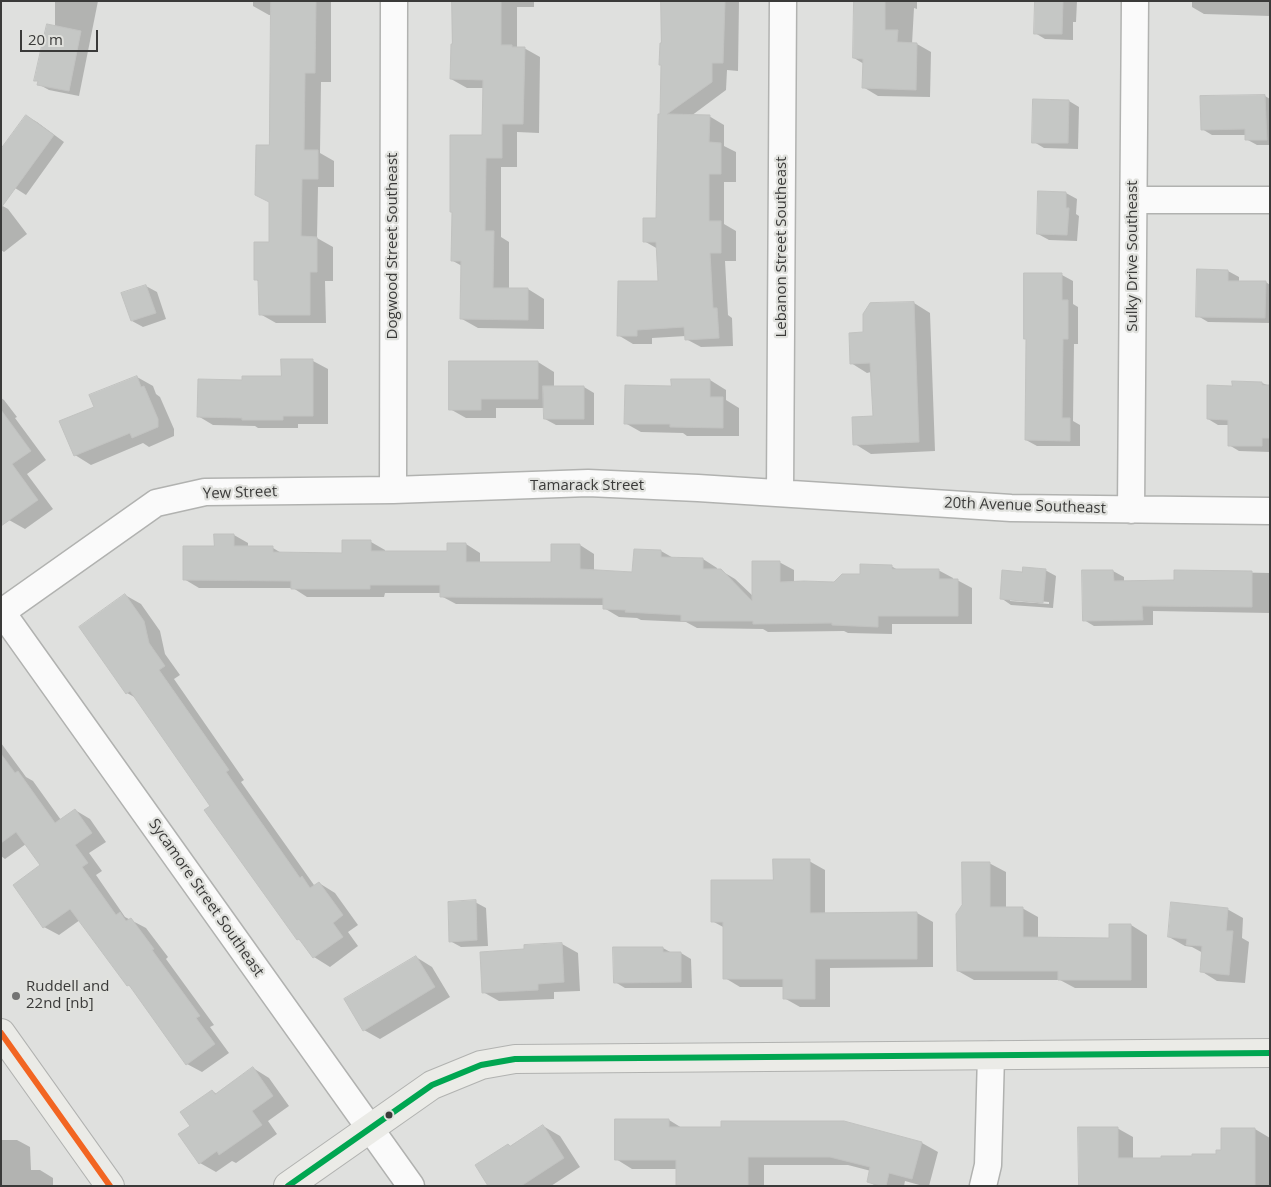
<!DOCTYPE html>
<html>
<head>
<meta charset="utf-8">
<style>
	body { margin:0 }
	#map { position:relative; width:1271px; height:1187px; overflow:hidden; background:#dfe0de; font-family:"Open Sans",sans-serif }
	canvas { display:block }
	.frame { position:absolute; inset:0; border:2px solid #3a3a39; pointer-events:none }
	.scale { position:absolute; left:20px; top:30px; width:78px; height:22px; box-sizing:border-box; border:2px solid #3a3a39; border-top:0; padding-left:6px; font-size:15px; line-height:18px; white-space:nowrap; color:#3a3a39; -webkit-text-stroke:4px #e0e1dd; paint-order:stroke }
</style>
</head>
<body>
<div id="map">
<canvas width="1271" height="1187"></canvas>
<div class="frame"></div>
<div class="scale">20 m</div>
</div>
<script>
const c = document.querySelector('canvas').getContext('2d');
c.lineJoin = 'round';
function fillPath(path, color) {
  c.fillStyle = color;
  c.fill(path, 'evenodd');
}
function strokePath(path, color, width, dash) {
  c.strokeStyle = color;
  c.lineWidth = width;
  c.lineCap = dash ? 'butt' : 'round';
  c.setLineDash(dash || []);
  c.stroke(path);
}
function drawText(font, color, halo, rows, align = 'center') {
  c.font = font + ' "Open Sans",sans-serif';
  c.lineWidth = 4.5;
  c.setLineDash([]);
  c.textBaseline = 'middle';
  c.strokeStyle = halo;
  c.fillStyle = color;
  for (const [text, x, y, turn = 0] of rows) {
    c.save();
    c.translate(x, y);
    c.rotate((+turn || 0) * Math.PI / 180);
    c.textAlign = isNaN(turn) ? turn : align;
    if (halo) c.strokeText(text, 0, 0);
    c.fillText(text, 0, 0);
    c.restore();
  }
}
fillPath(new Path2D(`
	M55,1h43l-19,95 -30,-6 -11,-6 1,-2 -3,-2 19,-53z
	M253,1h78v81h-10l-1,71 14,8v26h-16l-1,51 16,9v34h-8l1,42h-50l-16,-9v-32l-5,-3 16,-36 1,-228h-3l-16,-9z
	M454,1h80v6h-17v41h7l16,9 -1,76 -22,-1v35h-16v70l8,5v47h19l16,10v30l-66,-1 -16,-9v-53l-9,-5v-48l-2,-1 33,-76v-48h-17l-16,-9z
	M662,1h77l-1,70 -11,-1 -1,20 -35,26h18l15,9v21l12,6v30h-12v42l12,7v30h-11l3,54 4,3 1,28 -32,1 -15,-8v-3l-34,2v6h-19l-15,-9 41,-53 -1,-33 -14,-8 13,-22 4,-104z
	M856,1h61v8l-3,-1 -2,36h5l14,8 -1,45 -52,-1 -15,-9 1,-23 -10,-6z
	M1036,1h41l-1,21h-3v18l-28,-1 -10,-6z
	M1192,1h78v15l-66,-2 -12,-7z
	M1265,96l5,3v46h-13l-11,-6v-4h-34l-10,-6v-32z
	M1069,101l10,6 -1,42 -34,-1 -10,-6z
	M26,116l11,6 27,20 -38,53 -25,-16z
	M1039,192l27,1 11,6 -1,15 3,2 -2,25 -28,-1 -11,-6z
	M1,205l7,4 19,25 -23,18 -3,-2z
	M1199,270l29,1 11,6v5h27l4,3v38l-62,-1 -10,-6z
	M1062,275l11,6v23l5,3v37h-4l-1,77 7,4v21h-43l-11,-6z
	M146,286l11,6 9,27 -23,8 -11,-6z
	M914,303l16,10 5,138 -64,3 -16,-10 19,-26 -3,-46 -4,1 -16,-10 14,-30z
	M282,361h31l15,8v55h-30v4h-40l-3,-2 -42,-1 -15,-9 46,-34 38,-4z
	M538,362l16,10v15h30l10,6v32h-38l-11,-6v-11h-49v10h-30l-16,-9z
	M137,377l16,9 3,8 4,3 14,32v7l-25,11 -6,-4 -52,22 -16,-10 21,-47z
	M672,380h38l16,10v10l13,8v28h-52l-4,-3 -42,-1 -16,-9 47,-36z
	M1262,383l8,3v66l-31,-1 -10,-6v-20h-11l-10,-6 25,-32z
	M1,398l3,2 13,17 -2,1 31,42 -19,14 26,35 -28,20 -16,-9 -8,-11z
	M234,535l14,8v4l25,1 10,6h60l28,-12 14,8v2h63l18,-8 14,9v10h72l28,-18 14,9v17l40,2 1,-23 26,1 14,8h28l14,9v2h3l15,9 19,18 25,-35 15,8v13h41l56,-17 7,4h40l15,8v2h4l15,8v36h-80v10l-44,-1 -4,-2 -76,1 -5,-3 -66,-1 -11,-6 -45,-2 -4,-2 -18,-1 -15,-9v-3l-148,-1 -15,-8v-3h-56l-1,4h-77l-14,-9h-94l-15,-9 31,-32z
	M1045,570l11,6 -3,32 -42,-3 -10,-7 23,-25zM1010,599l39,3v2l-39,-3z
	M1113,571l11,6v5l51,-1 1,-10 94,2v40l-117,-2v14l-59,1 -10,-6z
	M125,595l16,9 19,27 5,23 15,21 -6,4 70,101 -3,2 73,103 1,1 4,-3 16,10 23,32 -10,7 10,14 -28,21 -16,-10 -10,-14 -6,-4 -86,-132 -76,-109 -9,-5z
	M1,743l25,34 7,4 28,39 14,-10 15,9 16,23 -17,11 13,18 -6,4 29,42 21,11 22,29 -2,2 48,66 -4,2 19,26 -27,19 -15,-8 -55,-76 -4,-3 -48,-65 -21,15 -15,-8 -2,-61 -16,-22 -21,15 -4,-3z
	M809,861l16,9v44l92,-1 16,9v45l-103,1v39h-30l-16,-9v-11h-44l-15,-9v-50l-13,-7z
	M989,863l17,9v36h16l16,9v21l72,1 21,-14 16,10v53h-72l-15,-8h-86l-16,-9z
	M475,902l11,6 2,38 -27,1 -11,-6z
	M1227,909l16,9 -1,20 7,4 -4,41 -28,-2 -16,-10 2,-18 -11,-6 -7,-1 -16,-9z
	M562,944l16,9 2,38 -26,1v7l-55,2 -16,-9 43,-41z
	M663,948l9,5h9l10,6 1,29h-67l-10,-6z
	M416,957l16,10 18,30 -70,42 -16,-9z
	M253,1068l16,10 20,28 -21,15 9,13 -41,29 -4,-2 -16,11 -16,-9 -8,-37 20,-35 5,3z
	M669,1120l13,8h41l121,-6 78,21 16,9 -9,34h-6l-18,-5 -1,5h-28l-8,-5 3,-10 -23,-6h-84v21h-87v-17h-45l-16,-10z
	M543,1126l17,10 20,31 -29,19h-61l21,-39z
	M1117,1128l16,9v23l84,-5 38,-26 15,9v48h-190z
	M1,1140h16l13,7 1,23h9l13,8v8h-52z`), '#0003');
const building = new Path2D(`
	M271,1h45l-1,72h-10l-1,77h14v29h-16l-1,57 16,1v35h-7v43h-51l-1,-35h-4v-38h15v-40l-14,-7 1,-50h13z
	M452,1h49v44h11v2h13l-2,77h-21v34h-16l-1,73h9l-1,57h35v32l-68,-1 1,-58h-10l1,-49h-2v-77h32l1,-55 -33,-1 1,-35h1z
	M661,1h64l-2,62h-11v19l-45,32 43,1 -1,27 12,1v31h-12v47h12v32h-11l3,55h4l2,30 -34,2 -1,-13 -47,3v6h-20l1,-55h40l-2,-39h-13v-24h13l2,-104h2l1,-49h-2l1,-22h1z
	M854,1h31v29h13l-1,12 20,1 -1,47 -54,-2 1,-29 -10,-1z
	M1035,1h28l-1,33h-28z
	M47,24l34,7 -12,60 -32,-6 1,-4h-4z
	M1265,95l2,45h-22v-11l-44,1 -1,-34z
	M1033,99l36,1 -1,43h-36z
	M26,115l28,20 -53,73v-59z
	M1038,191l28,1v16h3l-2,27 -30,-1z
	M1197,269l31,1v11h38l-1,37 -69,-1z
	M1024,273h38v27h6v39h-5l-1,79h8v23l-45,-1 1,-101h-2z
	M146,285l10,28 -25,8 -10,-28z
	M914,302l5,140 -66,3 -1,-28 21,-1 -3,-53 -20,1 -1,-31 14,-1v-18l7,-11z
	M281,359h32v57h-30v4h-41v-2l-45,-1 1,-38 44,1v-4h39z
	M449,361h89v38h-57v11h-32z
	M137,376l4,11 3,-1 14,33v8l-26,11 -2,-5 -56,23 -15,-35 35,-14 -5,-12z
	M671,379h39v18h13v31l-53,-1v-3h-46l1,-39 46,1z
	M1232,381l30,1v3h8v53h-8v8h-34v-26l-21,-1v-34l25,1z
	M543,386h41v33h-40z
	M1,410l30,41 -19,13 26,36 -37,26z
	M214,534h20v12h39v6l69,1v-13h29v11h76v-8h19v19h85v-18h29v25l52,3 2,-23 27,1v7l42,1v11h18l31,32v-40h28v21l24,-1 30,1 8,-8h18v-10l32,1v4h47v10h19v37h-80v11l-46,-2v-2l-79,1v-3h-72v-6l-56,-3 1,-2 -23,-1v-11l-163,-1v-12h-70v4h-79v-8l-108,-1v-34h31z
	M1023,567l23,2 -3,34 -43,-4 2,-29 20,2z
	M1082,570h31l1,11 60,-1v-10l78,1v36l-110,-1 1,14 -60,1z
	M125,594l19,27 5,22 16,23 -6,4 70,100 -3,2 74,106 2,-2 8,12 9,-6 24,33 -10,8 10,14 -30,21 -14,-19 -2,1 -93,-130 6,-4 -80,-115 -4,3 -47,-67z
	M1,754l14,19 3,-2 37,52 20,-14 17,24 -17,12 13,18 -6,4 34,48 4,-3 6,9 5,-3 23,31 -2,1 48,66 -4,2 19,26 -29,21 -57,-80 -2,1 -57,-77 -27,19 -30,-43 27,-20 -24,-33 -15,11z
	M773,859h37v54l107,-1v47h-102v40h-32v-20h-60v-57h-12v-42h62z
	M962,862h28v45h33v30l86,1v-14h22v56h-73v-9h-101l-1,-57 6,-9z
	M476,900l1,40 -28,2 -1,-40z
	M1171,902l57,6 -2,23h7l-4,44 -29,-3 2,-26 -16,-1 1,-6 -19,-2z
	M562,943l2,39 -26,2v6l-56,3 -2,-41 44,-3v-4z
	M613,947h50v5h18v30l-67,1z
	M416,956l19,31 -72,44 -19,-32z
	M253,1067l20,29 -21,15 10,14 -43,30 -2,-4 -18,13 -21,-30 12,-8 -10,-14 32,-22 3,4z
	M615,1119h54v8h52v-6h123l78,21 -10,37 -23,-6 -3,13h-6l-13,-4 3,-15 -40,-10h-82v29h-72v-26h-61z
	M543,1125l21,33 -43,28h-33l-13,-21 33,-21 2,2z
	M1078,1127h40v31h43v-2h31v-2h24v-4h5v-22h34v58h-176z`);
fillPath(building, '#c5c7c5');
strokePath(building, '#c1c2c0', 1);
const street = new Path2D(`
	M1134,200h136
	M393,490l1,-489
	M780,493l3,-492
	M1131,510l4,-509
	M1,611l410,575
	M2,612l154,-109 49,-11 188,-2 195,-7 110,5 313,20 259,3
	M983,1186l5,-21 3,-110`);
const secondary = new Path2D(`
	M1,1033l109,153
	M288,1186l144,-101 49,-20 34,-6 755,-6`);
strokePath(street, '#b1b2b0', 29);
strokePath(secondary, '#b1b2b0', 30);
strokePath(street, '#fafafa', 26);
strokePath(secondary, '#ebebe7', 28);
strokePath(new Path2D(`
	M288,1186l144,-101 49,-20 34,-6 755,-6`), '#00a651', 6);
strokePath(new Path2D(`
	M1,1033l109,153`), '#f26522', 6);
for (const [x, y, r, color] of [
	[16,996,5,"#747473"],
	[389,1115,4.5,"#3a3a39"]
]) {
  const dot = new Path2D();
  dot.arc(x, y, r, 0, 2 * Math.PI);
  c.fillStyle = color;
  c.fill(dot);
  strokePath(dot, '#e0e1dd', 2);
}
drawText('15px', '#3a3a39', '#e0e1dd', [
	["Dogwood Street Southeast",393,246,-90],
	["Lebanon Street Southeast",782,247,-90],
	["Sulky Drive Southeast",1133,256,-90],
	["Tamarack Street",587,486],
	["Yew Street",240,493,-2],
	["20th Avenue Southeast",1025,506,2],
	["Sycamore Street Southeast",206,898,55]
]);
drawText('15px', '#3a3a39', '#e0e1dd', [
	["Ruddell and",26,987],
	["22nd [nb]",26,1004]
], 'left');
</script>
</body>
</html>
